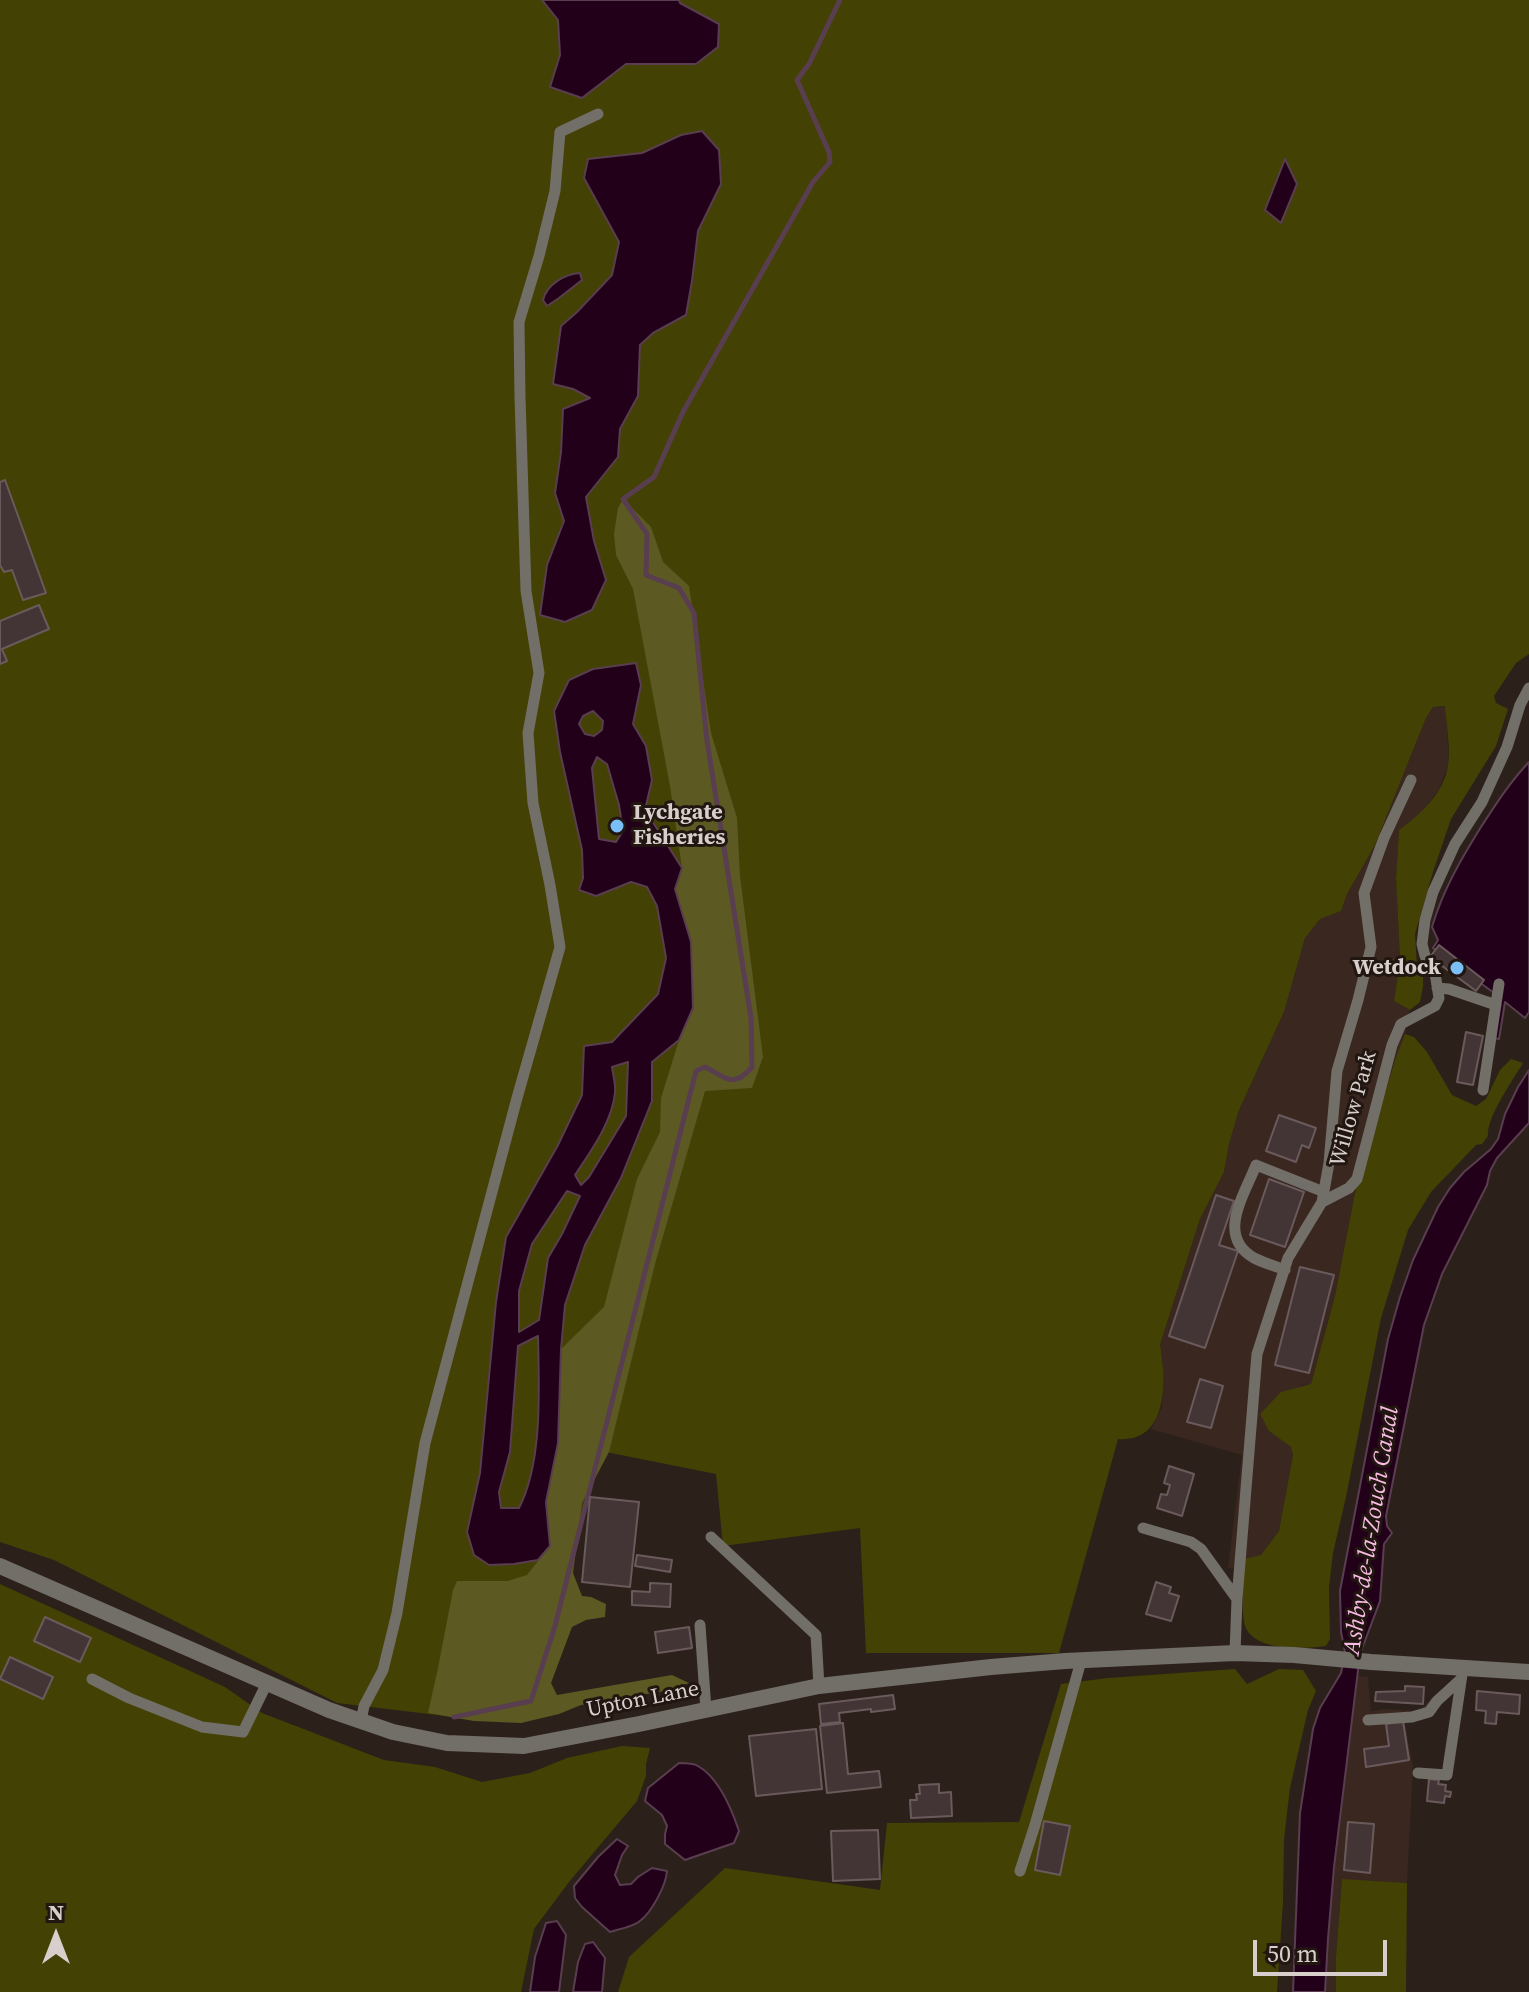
<!DOCTYPE html>
<html>
<head>
<meta charset="utf-8">
<style>
	body { margin:0 }
	#map { position:relative; width:1529px; height:1992px; overflow:hidden; background:#2c201a; font-family:"Source Serif 4",serif }
	canvas { display:block }
	.north { position:absolute; left:16px; top:1896px; width:80px; height:80px; -webkit-text-stroke:6px #221611; paint-order:stroke; rotate:0deg; font-size:22px; font-weight:700; line-height:32px; text-align:center; color:#d8cfcc }
	.north::after { content:''; display:block; margin:auto; width:28px; height:36px; background:#d8cfcc; clip-path:polygon(50% 0,100% 100%,50% 72%,0 100%) }
	.scale { position:absolute; left:1253px; top:1940px; width:134px; height:36px; box-sizing:border-box; border:4px solid #d8cfcc; border-top:0; padding-left:10px; font-size:24px; line-height:28px; white-space:nowrap; color:#d8cfcc; -webkit-text-stroke:6px #221611; paint-order:stroke }
</style>
</head>
<body>
<div id="map">
<canvas width="1529" height="1992"></canvas>
<div class="north">N</div>
<div class="scale">50 m</div>
</div>
<script>
const c = document.querySelector('canvas').getContext('2d');
c.lineJoin = 'round';
function fillPath(path, color) {
  c.fillStyle = color;
  c.fill(path, 'evenodd');
}
function strokePath(path, color, width, dash) {
  c.strokeStyle = color;
  c.lineWidth = width;
  c.lineCap = dash ? 'butt' : 'round';
  c.setLineDash(dash || []);
  c.stroke(path);
}
function drawText(font, color, halo, rows, align = 'center') {
  c.font = font + ' "Source Serif 4",serif';
  c.lineWidth = 6;
  c.setLineDash([]);
  c.textBaseline = 'middle';
  c.strokeStyle = halo;
  c.fillStyle = color;
  for (const [text, x, y, turn = 0] of rows) {
    c.save();
    c.translate(x, y);
    c.rotate((+turn || 0) * Math.PI / 180);
    c.textAlign = isNaN(turn) ? turn : align;
    if (halo) c.strokeText(text, 0, 0);
    c.fillText(text, 0, 0);
    c.restore();
  }
}
fillPath(new Path2D(`
	M1446,706l3,58 -11,27 -17,23 -22,16 -3,48 4,82 -6,41 16,9 -5,24 -10,26 -40,133 -20,103 -24,88 -11,2 -31,45 22,16 2,8 -14,76 -18,24 -17,14 -16,-1 14,-113 -91,-26 11,-22 1,-46 -3,-15 40,-127 24,-47 5,-28 10,-34 45,-98 21,-74 15,-19 21,-9 6,-16 28,-49 51,-127 7,-11z
	M1357,1676l11,1 3,34 13,-2 35,2 17,-17 6,5 -9,17 -28,7 8,44 -6,116 -65,-3 -6,76v36h-11l3,-53 6,-72z`), '#392720');
fillPath(new Path2D(`
	M0,0h1529v654l-13,9 -22,33 2,7 12,6 -12,37 -45,73 -18,53 -18,62 2,32 6,10v11l-3,15 -10,8 -16,-9 6,-41 -4,-82 3,-48c22,-16 45,-37 49,-65 3,-14 -2,-44 -3,-59l-12,1 -7,11 -51,127 -28,49 -6,17 -21,8 -15,19 -21,74 -45,98 -10,34 -5,28 -24,47 -40,126c7,36 8,98 -42,94l-59,214h-193l-6,-125 -137,18 -7,-72 -115,-23 -44,166 -103,100 -117,-14 -283,-143 -54,-18z
	M1405,1034l9,3 13,15 25,43 24,11 10,-7 14,-29 11,-11 12,4c-10,17 -37,55 -35,73l-6,8 -6,1 -45,47 -23,38 -27,88 -35,179 -13,56 -4,34 1,52 -4,7c-23,3 -77,6 -82,-24 -3,-19 0,-43 0,-63l17,-4 18,-24 14,-76 -2,-8 -22,-16 -9,-17 21,-22 30,-8 24,-88 20,-103 40,-133z
	M0,1584l225,103 37,26 122,47 51,7 47,15 48,-9 37,-15 55,-12 28,2 -4,16v12l-9,25 -68,81 -35,47 -13,63h-521z
	M1235,1669l12,15 32,-15 24,1 13,21 -8,19 -18,78 -6,51 -1,63 -6,90h-659l11,-35 96,-89 155,22 7,-67 132,-1 42,-138 47,-6z
	M1342,1879l65,4 -1,109h-70v-36z`), '#434104');
fillPath(new Path2D(`
	M623,499l28,28 12,35 26,24 22,147 26,85 3,58 23,181 -11,31 -47,3 -50,173 -46,188 -27,51 -9,70 9,23 9,1 15,7 -1,13 -19,3 -14,7 -21,56 6,12 115,-20 17,8 -19,7 -89,15 -22,9 -38,9 -47,-2 -46,-8 10,-45 15,-78 4,-9h51l19,-6 23,-29 -4,-44 12,-59 3,-94 43,-42 33,-128 23,-47 1,-34 18,-58 14,-32 -2,-66 -16,-53 7,-21 -12,-82 -37,-197 -17,-34 -2,-21 4,-26z`), '#5c5a22');
const water = new Path2D(`
	M542,0h137l1,3 39,21 -1,23 -22,17h-70l-44,34 -32,-11 10,-32 -2,-35z
	M702,131l17,19 2,34 -23,47 -6,50 -6,34 -33,18 -13,12 -2,51 -18,33 -2,28 -32,40 8,44 12,39 -14,30 -27,12 -25,-7 7,-50 17,-44 -9,-28 6,-41 2,-43 27,-11 -17,-9 -20,-5 8,-58 16,-14 35,-37 7,-33 -35,-64 4,-19 54,-6 39,-18z
	M1285,159l12,25 -16,39 -16,-13z
	M580,273l2,7 -23,18 -12,8 -4,-6c4,-16 22,-26 37,-27z
	M636,663l5,22 -8,39 13,22 6,34 -7,30 37,58 -7,21 16,53 2,66 -14,32 -27,22v39l-31,77 -36,67 -20,60 -4,44 -3,94 -12,59 4,44 -12,14 -24,4 -25,1 -15,-10 -7,-23 13,-59 16,-171 10,-65 52,-92 24,-50 2,-49 28,-4 46,-48 8,-36 -9,-52 -10,-19 -16,-5 -35,14 -17,-6 4,-12 -1,-28 -22,-98 -6,-41 15,-31 24,-11zM593,711l10,10 -1,9 -8,6 -9,-2 -6,-10 4,-8zM597,757l10,7 12,41 4,26 -7,11 -17,-3 -7,-71zM628,1062l-2,54 -37,61 -8,8 -6,-10c16,-24 37,-53 40,-82 1,-9 -2,-18 -3,-26zM567,1191l13,5 -18,38 -14,24 -9,62 -20,12v-41l13,-47zM538,1336c1,52 5,125 -19,172h-18l-2,-16 11,-40 8,-106z
	M1529,762v250l-4,6 -20,-16 -6,37 -10,-2 5,-44 -61,-45 5,-8 -6,-13c11,-37 29,-68 49,-100 15,-23 29,-45 48,-65z
	M1529,1070v53l-32,35 -7,13 -3,14 -45,89 -18,51 -38,191 1,10 5,7 -8,11 -4,57 -20,53 -26,213 -6,72 -3,53h-32l7,-179 13,-84 7,-21 21,-35 4,-21 -4,-20 -1,-41 48,-252 12,-42 13,-37 25,-53 12,-19 14,-16 27,-23 7,-10 7,-25 13,-27z
	M679,1763c6,0 14,0 19,3 21,12 34,44 41,65l-5,12 -49,17 -20,-16v-10l2,-8 -5,-11 -17,-14 3,-13z
	M617,1839l11,7 -6,9 -7,20 5,10 11,-1 7,-7 14,-9 15,3c-1,14 -15,41 -27,50 -7,6 -21,8 -30,11l-28,-25 -7,-9 -1,-12 24,-29z
	M557,1921l9,14 -7,57h-29l5,-35 11,-34z
	M593,1942l12,16 -3,34h-29l5,-30 7,-18z`);
fillPath(water, '#23001a');
strokePath(water, '#593e4f', 2);
strokePath(new Path2D(`
	M454,1717l77,-16 24,-75 141,-555 9,-4c22,11 28,22 47,0l-1,-49 -44,-277 -13,-128 -15,-25 -33,-13 1,-41 -24,-35 31,-22 29,-65 130,-230 17,-20 -1,-10 -32,-72 12,-16 31,-64`), '#593e4f', 5);
const building = new Path2D(`
	M5,480l41,113 -23,7 -11,-30 -8,2 -4,-7v-83z
	M39,605l10,24 -47,20 5,12 -7,3v-43z
	M1439,945l45,35 -8,11 -46,-34z
	M1466,1032l17,4 -10,49 -16,-3z
	M1279,1115l37,13 -7,20 -7,-3 -6,17 -30,-11z
	M1269,1179l35,13 -19,55 -35,-12z
	M1216,1195l18,6 -15,44 19,6 -33,97 -36,-12z
	M1300,1267l34,8 -25,98 -34,-8z
	M1200,1379l23,7 -12,42 -24,-6z
	M1169,1466l25,8 -12,42 -25,-8 4,-14 6,1 3,-10 -6,-2z
	M590,1497l49,5 -9,85 -48,-5z
	M637,1555l35,5 -2,12 -35,-6z
	M1156,1582l15,5 -2,6 10,3 -8,25 -25,-7z
	M650,1583l21,1 -1,23 -38,-2v-14l18,1z
	M45,1617l46,21 -11,24 -46,-21z
	M689,1627l3,21 -34,5 -3,-21z
	M10,1657l43,20 -10,22 -43,-20z
	M1405,1686l19,1 -1,17 -48,-3 1,-9 29,-1z
	M1477,1691l43,4 -1,19 -22,-2 -1,12 -11,-1 1,-12 -10,-1z
	M893,1695l2,14 -24,3v-3l-32,4 1,9 -19,2 -2,-20z
	M1403,1721l6,39 -43,7 -2,-18 25,-3 -3,-22z
	M843,1723l5,51 31,-3 2,16 -54,6 -7,-67z
	M816,1729l6,60 -66,7 -7,-60z
	M1429,1779l10,1 -1,4 8,1 -1,6 6,1 -1,5 -5,-1 -1,7 -17,-2z
	M939,1784v9l12,-1 1,24 -41,2 -1,-18h7l-1,-6h4l-1,-9z
	M1044,1821l26,5 -10,49 -25,-5z
	M1348,1822l26,2 -4,49 -26,-3z
	M878,1830l2,49 -47,2 -2,-50z`);
fillPath(building, '#433436');
strokePath(building, '#6a5a5c', 2);
strokePath(new Path2D(`
	M1437,988l12,1 47,16
	M1483,1090l16,-106
	M1322,1202l7,-39 8,-92 21,-71 13,-53 -7,-54 20,-55 27,-58
	M1285,1270c-10,-4 -21,-7 -31,-12 -38,-22 -10,-62 2,-93l68,27
	M1143,1528l48,14 10,7 36,50
	M711,1537l105,98 3,51
	M700,1625l6,85
	M1235,1653l2,-54 20,-245 31,-96 34,-56 27,-14 8,-9 35,-134 9,-21 34,-18 4,-8 -4,-25 -10,-17 -3,-12 3,-24 8,-28 22,-48 27,-42 25,-55 13,-42 9,-17
	M92,1679l37,19 73,29 41,5 24,-49
	M1368,1720l44,-3 17,-5 8,-11 24,-22
	M361,1721l3,-15 19,-36 14,-57 28,-170 92,-345 43,-151 -10,-62 -17,-82 -5,-70 11,-60 -13,-82 -6,-194 -1,-75 20,-66 16,-65 5,-59 38,-18
	M1418,1773l29,2 16,-107
	M1020,1871l15,-46 46,-164`), '#726e68', 11);
strokePath(new Path2D(`
	M0,1566l329,144 64,22 54,11 77,3 115,-22 180,-38 172,-19 74,-6 170,-8 59,2 77,7 158,10`), '#726e68', 16);
for (const [x, y, r, color] of [
	[617,826,8,"#7abff8"],
	[1457,968,8,"#7abff8"]
]) {
  const dot = new Path2D();
  dot.arc(x, y, r, 0, 2 * Math.PI);
  c.fillStyle = color;
  c.fill(dot);
  strokePath(dot, '#221611', 3);
}
drawText('bold 22px', '#d8cfcc', '#221611', [
	["Lychgate",633,813],
	["Fisheries",633,838],
	["Wetdock",1441,968,"right"]
], 'left');
drawText('22px', '#d8cfcc', '#221611', [
	["Willow Park",1354,1109,-74],
	["Upton Lane",643,1700,-11]
]);
drawText('italic 24px', '#f8bbe3', '#221611', [
	["Ashby-de-la-Zouch Canal",1372,1531,-81]
]);
</script>
</body>
</html>
